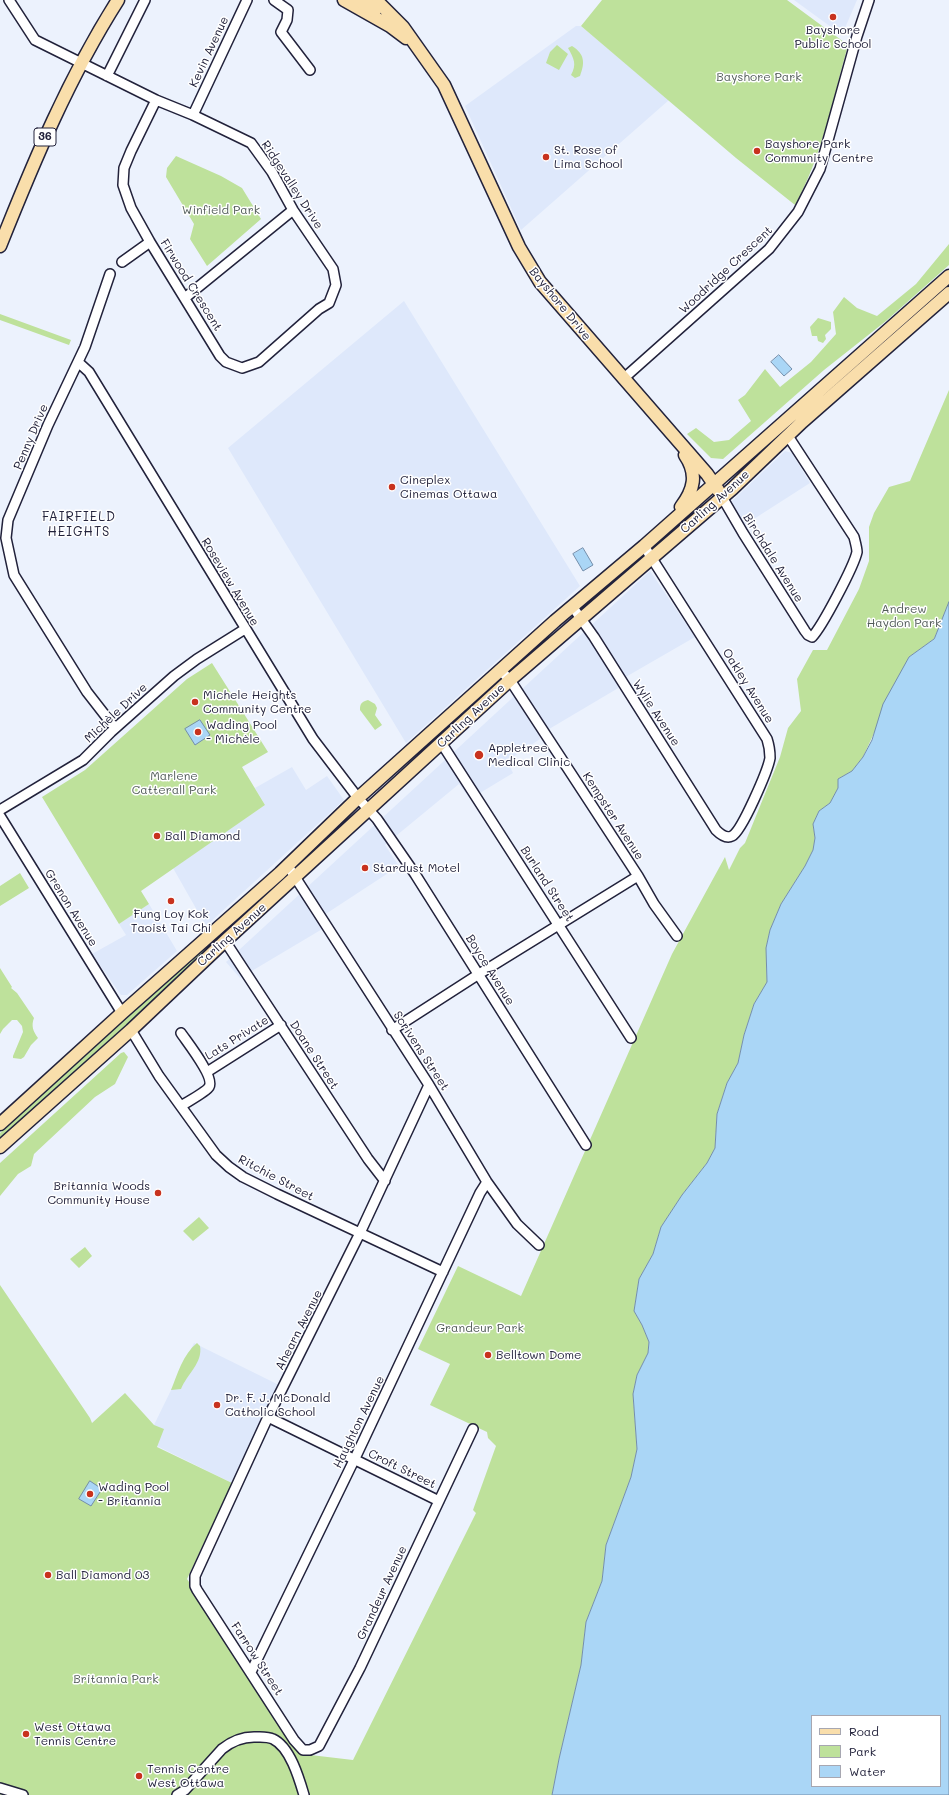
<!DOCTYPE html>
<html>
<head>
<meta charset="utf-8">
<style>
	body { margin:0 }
	#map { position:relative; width:949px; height:1795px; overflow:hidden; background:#ecf2fd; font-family:Mali,sans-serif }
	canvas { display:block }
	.legend { position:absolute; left:811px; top:1715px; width:130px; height:72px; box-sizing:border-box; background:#fff; border:1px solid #a7a7b1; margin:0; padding:5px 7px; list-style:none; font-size:12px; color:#22223b }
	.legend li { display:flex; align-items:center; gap:8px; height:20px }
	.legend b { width:20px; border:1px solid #a7a7b1 }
</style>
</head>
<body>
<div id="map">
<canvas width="949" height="1795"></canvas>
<ul class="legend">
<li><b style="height:5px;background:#f9deab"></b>Road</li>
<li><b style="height:11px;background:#bee19b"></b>Park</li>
<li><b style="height:11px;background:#aad6f6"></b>Water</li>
</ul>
</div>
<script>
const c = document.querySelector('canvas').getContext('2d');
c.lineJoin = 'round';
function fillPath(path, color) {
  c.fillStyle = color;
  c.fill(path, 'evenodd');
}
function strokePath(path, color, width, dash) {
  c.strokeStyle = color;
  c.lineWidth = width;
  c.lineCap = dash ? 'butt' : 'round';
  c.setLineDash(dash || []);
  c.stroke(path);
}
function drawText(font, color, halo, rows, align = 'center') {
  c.font = font + ' Mali,sans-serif';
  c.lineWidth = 3;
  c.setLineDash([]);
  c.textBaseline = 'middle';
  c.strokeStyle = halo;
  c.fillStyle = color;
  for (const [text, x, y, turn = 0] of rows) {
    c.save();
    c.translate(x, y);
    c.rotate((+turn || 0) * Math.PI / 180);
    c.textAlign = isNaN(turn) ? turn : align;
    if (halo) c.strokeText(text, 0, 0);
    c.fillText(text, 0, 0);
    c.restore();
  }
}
fillPath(new Path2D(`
	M794,0h63l-15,35z
	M576,26h5l88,74 -148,130 -56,-124z
	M404,301l176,285 -174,157 -178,-295z
	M785,451l7,2 18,30 -64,41 -5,-2 -9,-21z
	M650,571l45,66 -78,45 3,5 -81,48 1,4 -33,22 6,12 -43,26 -11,-15 -74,61 14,21 -81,53 6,9 -84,50 -14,-16z
	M292,767l14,23 21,-14 17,24 -138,126 -33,-58 92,-63 -10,-17z
	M149,904l28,47 -50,44h-6l-29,-41 34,-19 -7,-11z
	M194,1343l85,42 -47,98 -75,-37 -3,-21z`), '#dee8fb');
fillPath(new Path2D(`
	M602,0h185l61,45c-15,54 -26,111 -53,160l-59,-47 -155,-132z
	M557,45l11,9 -9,16 -13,-7 4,-11z
	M572,46c13,8 13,17 8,30l-5,2 -4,-3c6,-11 3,-16 -3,-27z
	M176,156l45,20 21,12 19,31 -54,47 -17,-27 4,-15 -28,-47 1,-9z
	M949,244v21l-63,56 -62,49 -101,89 -12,-1 -24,-24 9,-6 18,14 15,-2 22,-19 -13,-21 7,-5 20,-26 15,18 31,-25 25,-28 -3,-22 11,-15 13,11 20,8 39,-32z
	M0,314l71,26 -2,5 -69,-25z
	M818,318l13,4v7l-6,6 1,4 -3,4 -5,-2 -1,-5h-5l-2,-9z
	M949,390v212l-15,37 -25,18 -46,100 -11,14 -14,8v9l-8,15 -11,8 -6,13 2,14 -2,12 -8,16 -24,38 -11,26 -4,18 1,34 -13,22 -10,31 -6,28 -11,20 -10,31 -2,34 -8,15 -25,32 -21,32 -8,27 -14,25 -5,32 8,14 7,17 -1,11 -11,22 -4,19 4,55 -6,28 -25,68 -4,36 -16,41 -5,43 -22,94 -7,36h-552v-510l90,133 2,5 33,-30 29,32 10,4 -7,18 75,36 -45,96 66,98 49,77 51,6 123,-247 -3,-3 23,-64 -8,-8 -1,-6 -57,-27 20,-41 -32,-15 40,-83 63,30 151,-342 53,-97 4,13 11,-22 5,-5 35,-86 8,-29 13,-17 -4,-32 16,-29h14l32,-61 10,-28v-34l5,-14 15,-26 21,-6z
	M212,663l56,89 -26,15 23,38 -124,86 8,13 -30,20 -77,-127 43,-27 102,-91z
	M368,700l7,4 2,4 -2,7 7,10 -7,5 -15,-20c0,-6 1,-8 8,-10z
	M20,873l9,15 -29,18v-20z
	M231,923l2,1 -7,9 -81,76 -145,131v-7z
	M0,968l12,19 -1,1 6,5 17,25c-3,8 -1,13 4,20l-7,7 -7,12 -3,2 -8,-1v-2l10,-24 -1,-6 -5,-6h-5l-9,9 -3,5z
	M124,1052l4,5 -13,27 -20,13 -61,57 -3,12 -13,8 -18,22v-33l121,-110z
	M199,1217l10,11 -16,13 -10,-10z
	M85,1247l7,9 -13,12 -9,-9z
	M197,1343l3,3c3,17 -13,28 -19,43l-10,1c6,-15 12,-36 26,-47z`), '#bee19b');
const water = new Path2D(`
	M779,355l13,14 -8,7 -13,-14z
	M583,548l10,17 -10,6 -10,-17z
	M949,602v1193h-397l7,-36 22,-94 5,-43 16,-41 4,-36 25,-68 6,-28 -4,-55 4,-19 11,-22 1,-11 -7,-17 -8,-14 5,-32 14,-25 8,-27 21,-32 25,-32 8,-15 2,-34 10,-31 11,-20 6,-28 10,-31 13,-22 -1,-34 4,-18 11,-26 24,-38 8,-16 2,-12 -2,-14 6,-13 11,-8 8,-15v-9l14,-8 11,-14 9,-17 11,-36 26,-47 25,-18zM812,1716h128v70h-128z
	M200,720l10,15 -15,10 -10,-16z
	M90,1481l12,8 -11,17 -12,-7z`);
fillPath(water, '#aad6f6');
strokePath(water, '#748eab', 1);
const minor = new Path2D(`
	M9,0l26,40 121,60 37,15 58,28 21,29 21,38 40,59 3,16 -7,18 -10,6 -60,53 -17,6 -16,-6 -6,-6 -70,-114 -19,-34 -8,-23 1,-17 7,-17 25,-51
	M274,0l14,10 -1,10 -6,12 29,38
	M107,76l38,-76
	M193,115l54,-115
	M122,262l28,-20
	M110,274l-25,73 -37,78 -40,95 -2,18 8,37 73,117 28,36
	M186,297l107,-87
	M78,362l11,10 224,367 45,59 19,21 38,55 171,271
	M623,379l146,-130 29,-37 22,-43 37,-133 12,-36
	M722,497l21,36 62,98 3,4 4,2c10,-10 42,-71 45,-85 0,-4 -2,-11 -3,-15l-66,-101
	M572,606l22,31 122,193c4,4 10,9 16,6 10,-5 36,-66 38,-78 0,-7 -1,-13 -3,-19l-123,-193
	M500,670l10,10 128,196 16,28 23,32
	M442,744l189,294
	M0,810l83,-50 28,-28 63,-56 23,-17 48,-30
	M0,816l122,197
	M288,866l141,219 58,97 30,42 22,21
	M225,941l143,218 17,22
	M131,1030l28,46 57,79 13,12 14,10 34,17 166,78
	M392,1030l87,-56 159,-98
	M207,1072l74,-47
	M429,1085l-69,148 -92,184 -73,159v10l2,4 97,150 9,10h7l9,-4 41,-78 113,-239
	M181,1106c6,-4 25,-14 28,-19 6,-10 -22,-45 -28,-54
	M268,1417l171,84
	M251,1672l107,-220 122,-259 7,-11
	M0,1788l23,7
	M177,1795l8,-5 37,-41c10,-8 19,-12 32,-12 5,0 13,-1 19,2 17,8 26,39 31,56`);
const major = new Path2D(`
	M344,0l46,26 16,12
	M376,0l27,27 41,58 75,162 21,35 167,192 11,16
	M0,246c34,-85 69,-169 118,-246
	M681,507c13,-17 17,-33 4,-52
	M0,1124l122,-111 158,-140 78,-75 197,-177 89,-75 305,-270
	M0,1147l131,-117 94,-89 285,-261 222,-191 70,-67 147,-129`);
const highway = new Path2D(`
	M360,0l14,10`);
strokePath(minor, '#22223b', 12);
strokePath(major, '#22223b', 15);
strokePath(highway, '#22223b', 17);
strokePath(minor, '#fff', 9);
strokePath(major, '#f9deab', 12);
strokePath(highway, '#f9deab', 14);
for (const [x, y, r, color] of [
	[833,17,4,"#c8321e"],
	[757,151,4,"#c8321e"],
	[546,157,4,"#c8321e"],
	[392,487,4,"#c8321e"],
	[195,702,4,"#c8321e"],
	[198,732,4,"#c8321e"],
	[479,755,5,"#c8321e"],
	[157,836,4,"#c8321e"],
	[365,868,4,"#c8321e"],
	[171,901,4,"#c8321e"],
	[158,1193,4,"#c8321e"],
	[488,1355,4,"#c8321e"],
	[217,1405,4,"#c8321e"],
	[90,1494,4,"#c8321e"],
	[48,1575,4,"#c8321e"],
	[26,1734,4,"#c8321e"],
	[139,1776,4,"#c8321e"]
]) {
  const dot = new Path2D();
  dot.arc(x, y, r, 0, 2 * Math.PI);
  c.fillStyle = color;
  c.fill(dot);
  strokePath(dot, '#fff', 1.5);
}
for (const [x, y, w] of [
	[45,137,22]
]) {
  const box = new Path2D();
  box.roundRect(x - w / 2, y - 9, w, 18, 3);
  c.fillStyle = '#fff';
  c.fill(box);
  strokePath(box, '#22223b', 1);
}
drawText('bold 11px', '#22223b', null, [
	["36",45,137]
]);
drawText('12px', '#22223b', '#fff', [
	["Bayshore",833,30,"center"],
	["Public School",833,44,"center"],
	["Bayshore Park",765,144],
	["Community Centre",765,158],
	["St. Rose of",554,150],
	["Lima School",554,164],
	["Cineplex",400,480],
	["Cinemas Ottawa",400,494],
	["Michele Heights",203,695],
	["Community Centre",203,709],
	["Wading Pool",206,725],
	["- Michèle",206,739],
	["Appletree",488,748],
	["Medical Clinic",488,762],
	["Ball Diamond",165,836],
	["Stardust Motel",373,868],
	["Fung Loy Kok",171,914,"center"],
	["Taoist Tai Chi",171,928,"center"],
	["Britannia Woods",150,1186,"right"],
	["Community House",150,1200,"right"],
	["Belltown Dome",496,1355],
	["Dr. F. J. McDonald",225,1398],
	["Catholic School",225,1412],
	["Wading Pool",98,1487],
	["- Britannia",98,1501],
	["Ball Diamond 03",56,1575],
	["West Ottawa",34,1727],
	["Tennis Centre",34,1741],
	["Tennis Centre",147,1769],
	["West Ottawa",147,1783]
], 'left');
drawText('12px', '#22223b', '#fff', [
	["Kevin Avenue",209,52,-65],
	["Ridgevalley Drive",292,185,57],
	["Woodridge Crescent",726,270,-43],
	["Firwood Crescent",191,285,58],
	["Bayshore Drive",560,304,51],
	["Penny Drive",31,437,-67],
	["Carling Avenue",715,502,-42],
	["Birchdale Avenue",773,558,58],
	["Roseview Avenue",230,582,59],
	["Oakley Avenue",748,686,58],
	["Michèle Drive",116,713,-43],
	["Wylie Avenue",656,713,57],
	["Carling Avenue",471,716,-43],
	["Kempster Avenue",613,816,57],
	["Burland Street",547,884,57],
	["Grenon Avenue",71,908,58],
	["Carling Avenue",232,935,-42],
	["Boyce Avenue",490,970,58],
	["Lats Private",237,1038,-32],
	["Scrivens Street",421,1051,57],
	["Doane Street",314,1055,57],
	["Ritchie Street",276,1178,28],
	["Ahearn Avenue",299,1330,-63],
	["Haughton Avenue",359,1422,-64],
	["Croft Street",402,1469,26],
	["Grandeur Avenue",382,1593,-65],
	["Farrow Street",257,1659,57]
]);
drawText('12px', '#515b58', '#fff', [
	["Bayshore Park",759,77],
	["Winfield Park",221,210],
	["Andrew",904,609],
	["Haydon Park",904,623],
	["Marlene",174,776],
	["Catterall Park",174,790],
	["Grandeur Park",480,1328],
	["Britannia Park",116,1679]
]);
c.letterSpacing = '1px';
drawText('13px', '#22223b', '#fff', [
	["FAIRFIELD",79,517],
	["HEIGHTS",79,532]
]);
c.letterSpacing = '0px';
</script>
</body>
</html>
